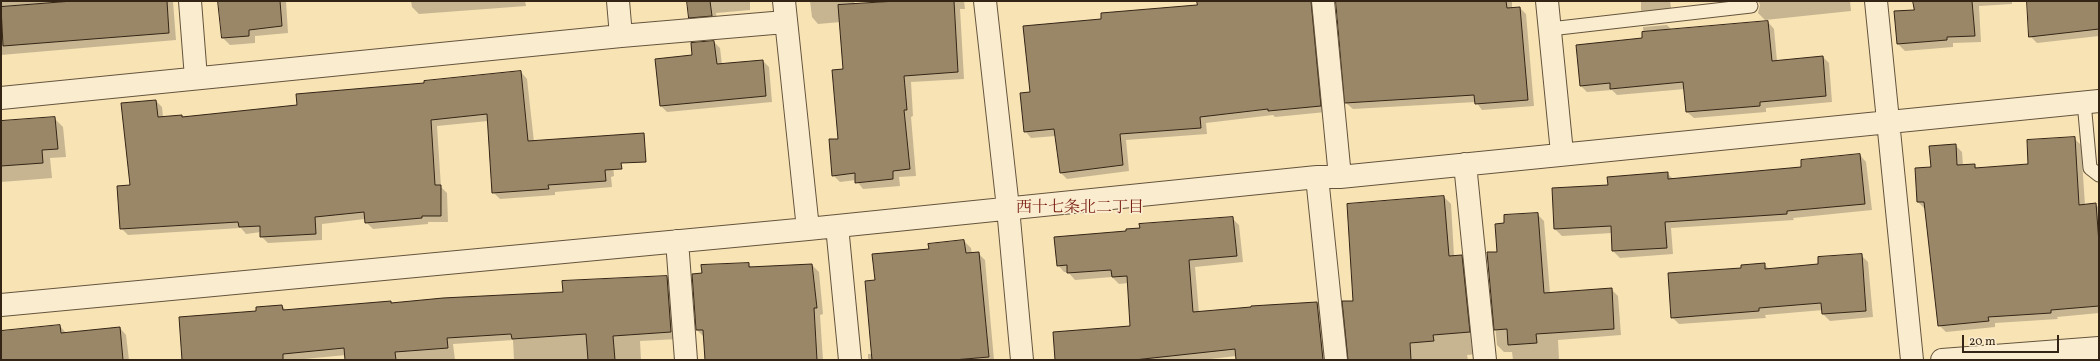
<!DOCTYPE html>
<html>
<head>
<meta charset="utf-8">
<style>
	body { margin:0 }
	#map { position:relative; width:2100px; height:361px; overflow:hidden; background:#f8e3b5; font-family:Vollkorn,serif }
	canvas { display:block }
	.frame { position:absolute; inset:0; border:2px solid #342415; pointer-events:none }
	.scale { position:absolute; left:1962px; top:335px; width:97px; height:18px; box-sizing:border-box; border:2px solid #342415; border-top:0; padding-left:5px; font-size:12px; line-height:14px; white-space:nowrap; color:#342415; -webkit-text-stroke:3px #faedcf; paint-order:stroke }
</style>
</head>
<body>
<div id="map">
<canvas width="2100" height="361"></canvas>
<div class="frame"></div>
<div class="scale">20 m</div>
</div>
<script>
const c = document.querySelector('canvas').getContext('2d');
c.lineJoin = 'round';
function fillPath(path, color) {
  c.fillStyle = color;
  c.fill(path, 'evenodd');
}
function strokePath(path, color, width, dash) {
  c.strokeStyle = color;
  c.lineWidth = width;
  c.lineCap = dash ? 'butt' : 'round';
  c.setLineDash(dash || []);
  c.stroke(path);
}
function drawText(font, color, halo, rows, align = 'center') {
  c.font = font + ' Vollkorn,"Noto Serif JP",serif';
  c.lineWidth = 3.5;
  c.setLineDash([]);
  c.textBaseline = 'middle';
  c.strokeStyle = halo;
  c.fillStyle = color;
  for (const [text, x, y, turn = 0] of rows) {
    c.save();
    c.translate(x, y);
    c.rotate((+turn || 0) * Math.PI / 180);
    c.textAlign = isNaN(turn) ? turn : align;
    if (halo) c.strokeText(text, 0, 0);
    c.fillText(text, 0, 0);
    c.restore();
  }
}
fillPath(new Path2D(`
	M1,1h172l3,39 -175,15z
	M219,1h67l2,32 -33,3v7l-25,2 -7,-7z
	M411,1h116h-2l1,5 -107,8 -7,-7z
	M688,1h62v9l-34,3 1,8 -21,2 -6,-6z
	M810,1h44l1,4 48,-4h61l1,8h-5l4,70 -53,3 2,34 -2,1 5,59 -17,1 1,9 -37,3 -7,-9 -16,2 -7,-7 6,-35 5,-70 -3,-48 -23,2 -6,-7z
	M1198,1h121l7,111 -51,5 -2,-2 -67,8 1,11 -81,6 3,31 -62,8 -6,-6 -5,-37 -25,2 -6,-7 6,-38 72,-74 95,-14z
	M1337,1h175v7h8l6,6 8,92 -52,4 -6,-8 -123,7 -7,-6z
	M1641,1h29l2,13 -24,3 -7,-7z
	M1758,1h92l1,10 -86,9 -7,-7 2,-8z
	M1914,1h98v3l-33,2 2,36 -28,1v4l-48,4 -7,-7 -3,-32 20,-1z
	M2028,1h71v35l-62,7 -7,-7z
	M1768,22l6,7 3,32 46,-4 6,6 3,39 -66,6v4l-72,6 -7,-6 -2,-23 -68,6 -5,-5 -25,2 -6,-6 63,-47 -1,-12 24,-2 6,6z
	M714,42l6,6 2,17 41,-4 6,6 3,35 -105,10 -6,-6 32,-50 -1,-12z
	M521,72l6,7 7,63 77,2 3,32 -3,1 1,10 -57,5v3l-55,4 -7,-7 -5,-71 -51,5 4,61 6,6 1,29h-20v2l-55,5 -7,-7 -1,-3 -43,5v16l-54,3 -7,-7v-4l-15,2 -5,-6 -113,7 -7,-7 10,-42 25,-85 6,6 1,10 19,-1 2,1 114,-11 127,-22z
	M54,118l9,9 3,30 -16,1 2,20 -51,4v-60z
	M2074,138l7,7 4,60h11l3,3v105l-42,4 1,2 -63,4v4l-49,5 -7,-7 -14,-116 -7,-7 14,-34 23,-23 7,7 1,14 11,-1 4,4 52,-4z
	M1860,155l6,7 6,48 -79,8 1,2 -123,8 2,26 -53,4 -7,-7 -1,-18 -50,3 -7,-7 54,-43 58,-13 6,6 129,-11z
	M1444,197l7,7 3,52h7l7,6 9,92 -10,1 1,5h-119l5,-59z
	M1537,214l7,7 6,72 61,-4 7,7 3,39 -63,5 1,20h-46l-1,-8h-8l-7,-7 -9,-92 10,-1 8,-28z
	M1233,219l6,6 4,37 -48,5 4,46 118,-10 7,7 5,50h-92l-1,-4 -34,4h-146l75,-34 -3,-43 -9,1 -7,-7 -37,3 -7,-8h-4l-6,-7 69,-33z
	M964,241l7,7 1,6 6,-1 7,7 9,100h-126v-6h5l3,-73 54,-31z
	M1861,255l7,7 5,55 -43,4 -7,-7v-4l-58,5 1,3 -87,6 -7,-7 70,-48 22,-5 6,6 49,-5z
	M748,264l5,4 59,-3 7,7 4,42 -3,1 3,45h-117l-2,-23 -7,-7 6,-56z
	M667,277l7,6 4,56 -38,2 1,19h-127l-1,-20 -60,4 2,16h-109v-5l-52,5h-111l74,-48 25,-6 5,5 104,-9 2,2 171,-11z
	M60,326l6,7 54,-5 6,7 3,25h-128v-28z`), '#0003');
const building = new Path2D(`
	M73,1h94l2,32 -166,13 -2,-39z
	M218,1h62l2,25 -33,4v6l-27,2z
	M687,1h23l2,15 -23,2z
	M897,1h57l4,71 -54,4 3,34h-3l6,59 -17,2v8l-38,4v-10l-23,3 -3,-37h9l-6,-69 11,-1 -5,-64z
	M1197,1h114l10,105 -53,5v-2l-68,8 1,11 -81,6 3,31 -63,8 -6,-44 -30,3 -4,-39 10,-1 -7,-66 78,-7v-6l96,-8z
	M1336,1h170l1,7 13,-1 8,93 -53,4 -1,-9 -129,8z
	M1913,1h59l3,35 -28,1v3l-50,4 -3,-33 20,-1z
	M2027,1h72v28l-70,8z
	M1768,21l4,40 51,-5 3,40 -66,6v4l-74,6 -3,-30 -73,7v-6l-30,3 -4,-41 66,-7v-6z
	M714,41l3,23 46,-4 3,36 -106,10 -5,-47 37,-4 -1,-12z
	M521,71l7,70 116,-8 2,29 -25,1 1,6 -17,1 1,11 -58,4 1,4 -57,4 -5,-79 -56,6 4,65h6v31h-19v2l-57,5 -1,-11 -49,5 1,17 -56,3v-11l-21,1 -1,-5 -118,7 -3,-43 13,-1 -9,-82 35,-3 2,17 24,-2v2l115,-12 -1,-11 128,-11v-2z
	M55,117l3,32 -16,1 1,13 -42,3v-45z
	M2075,137l4,68 17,-2 3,40v63l-48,4v3l-63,4 1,4 -51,5 -14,-124h-7l-2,-34 16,-1 -2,-21 27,-2 1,21 18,-1v4l53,-4 -1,-24z
	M1860,154l5,50 -78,7v3l-122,8 2,26 -55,3 -1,-25 -57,3 -2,-41 56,-3 -1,-8 61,-5v7l133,-12v-7z
	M1444,196l5,60 13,-1 8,77 -37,3 1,6 -24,2 1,17h-63l-6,-59h11l-6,-97z
	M1538,213l6,80 68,-5 2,41 -78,5 1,9 -29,2 -1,-16 -13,1 -7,-78h10l-2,-28 9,-1v-8z
	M1233,217l4,39 -48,4 4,52 58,-5v-1l66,-4 6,58h-87l-1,-11 -101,11h-79l-2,-28 77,-6 -3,-50 -15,1 -1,-7 -44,3v-8l-10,1 -3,-29 72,-6v-2l14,-1 -1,-4z
	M964,240l2,13 13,-1 10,105 -36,3h-81l-7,-79 10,-1 -3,-26 57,-5 -1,-5z
	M1862,254l4,57 -44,3 -1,-11 -62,5v3l-88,7 -3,-45 73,-5v-3l24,-2v6l53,-5v-7z
	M749,263v4l63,-3 5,44h-3l3,52h-112l-2,-30h-7l-4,-56 10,-1 -1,-8z
	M667,276l4,56 -58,4 2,24h-27l-2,-26 -74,5 -1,-5 -64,4 1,10 -53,4 1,8h-51l-1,-12 -61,6v6h-101l-3,-43 77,-6v-4l26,-2 1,5 108,-9v2l52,-5 120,-6 -1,-11z
	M60,325l1,8 59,-6 3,33h-122v-29z`);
fillPath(building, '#9a8768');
strokePath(building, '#342415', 1);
const lane = new Path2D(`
	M1550,29l201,-23
	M2084,102l6,66 9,7`);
const street = new Path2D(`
	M190,1l6,77
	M618,1l3,35
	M784,1l24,228
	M985,1l23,207 14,152
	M1323,1l17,176
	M1547,1l15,152
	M1876,1l36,359
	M1,98l620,-62 164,-14
	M1465,164l20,196
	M1317,177l19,183
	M837,226l13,134
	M677,241l9,119
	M1,305l807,-76 509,-52h23l759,-76
	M1942,360l157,-12`);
strokePath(lane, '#65543d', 15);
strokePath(street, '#65543d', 24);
strokePath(lane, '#faedcf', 13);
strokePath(street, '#faedcf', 22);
drawText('16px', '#7a1f14', '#faedcf', [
	["西十七条北二丁目",1080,209]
]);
</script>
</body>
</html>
